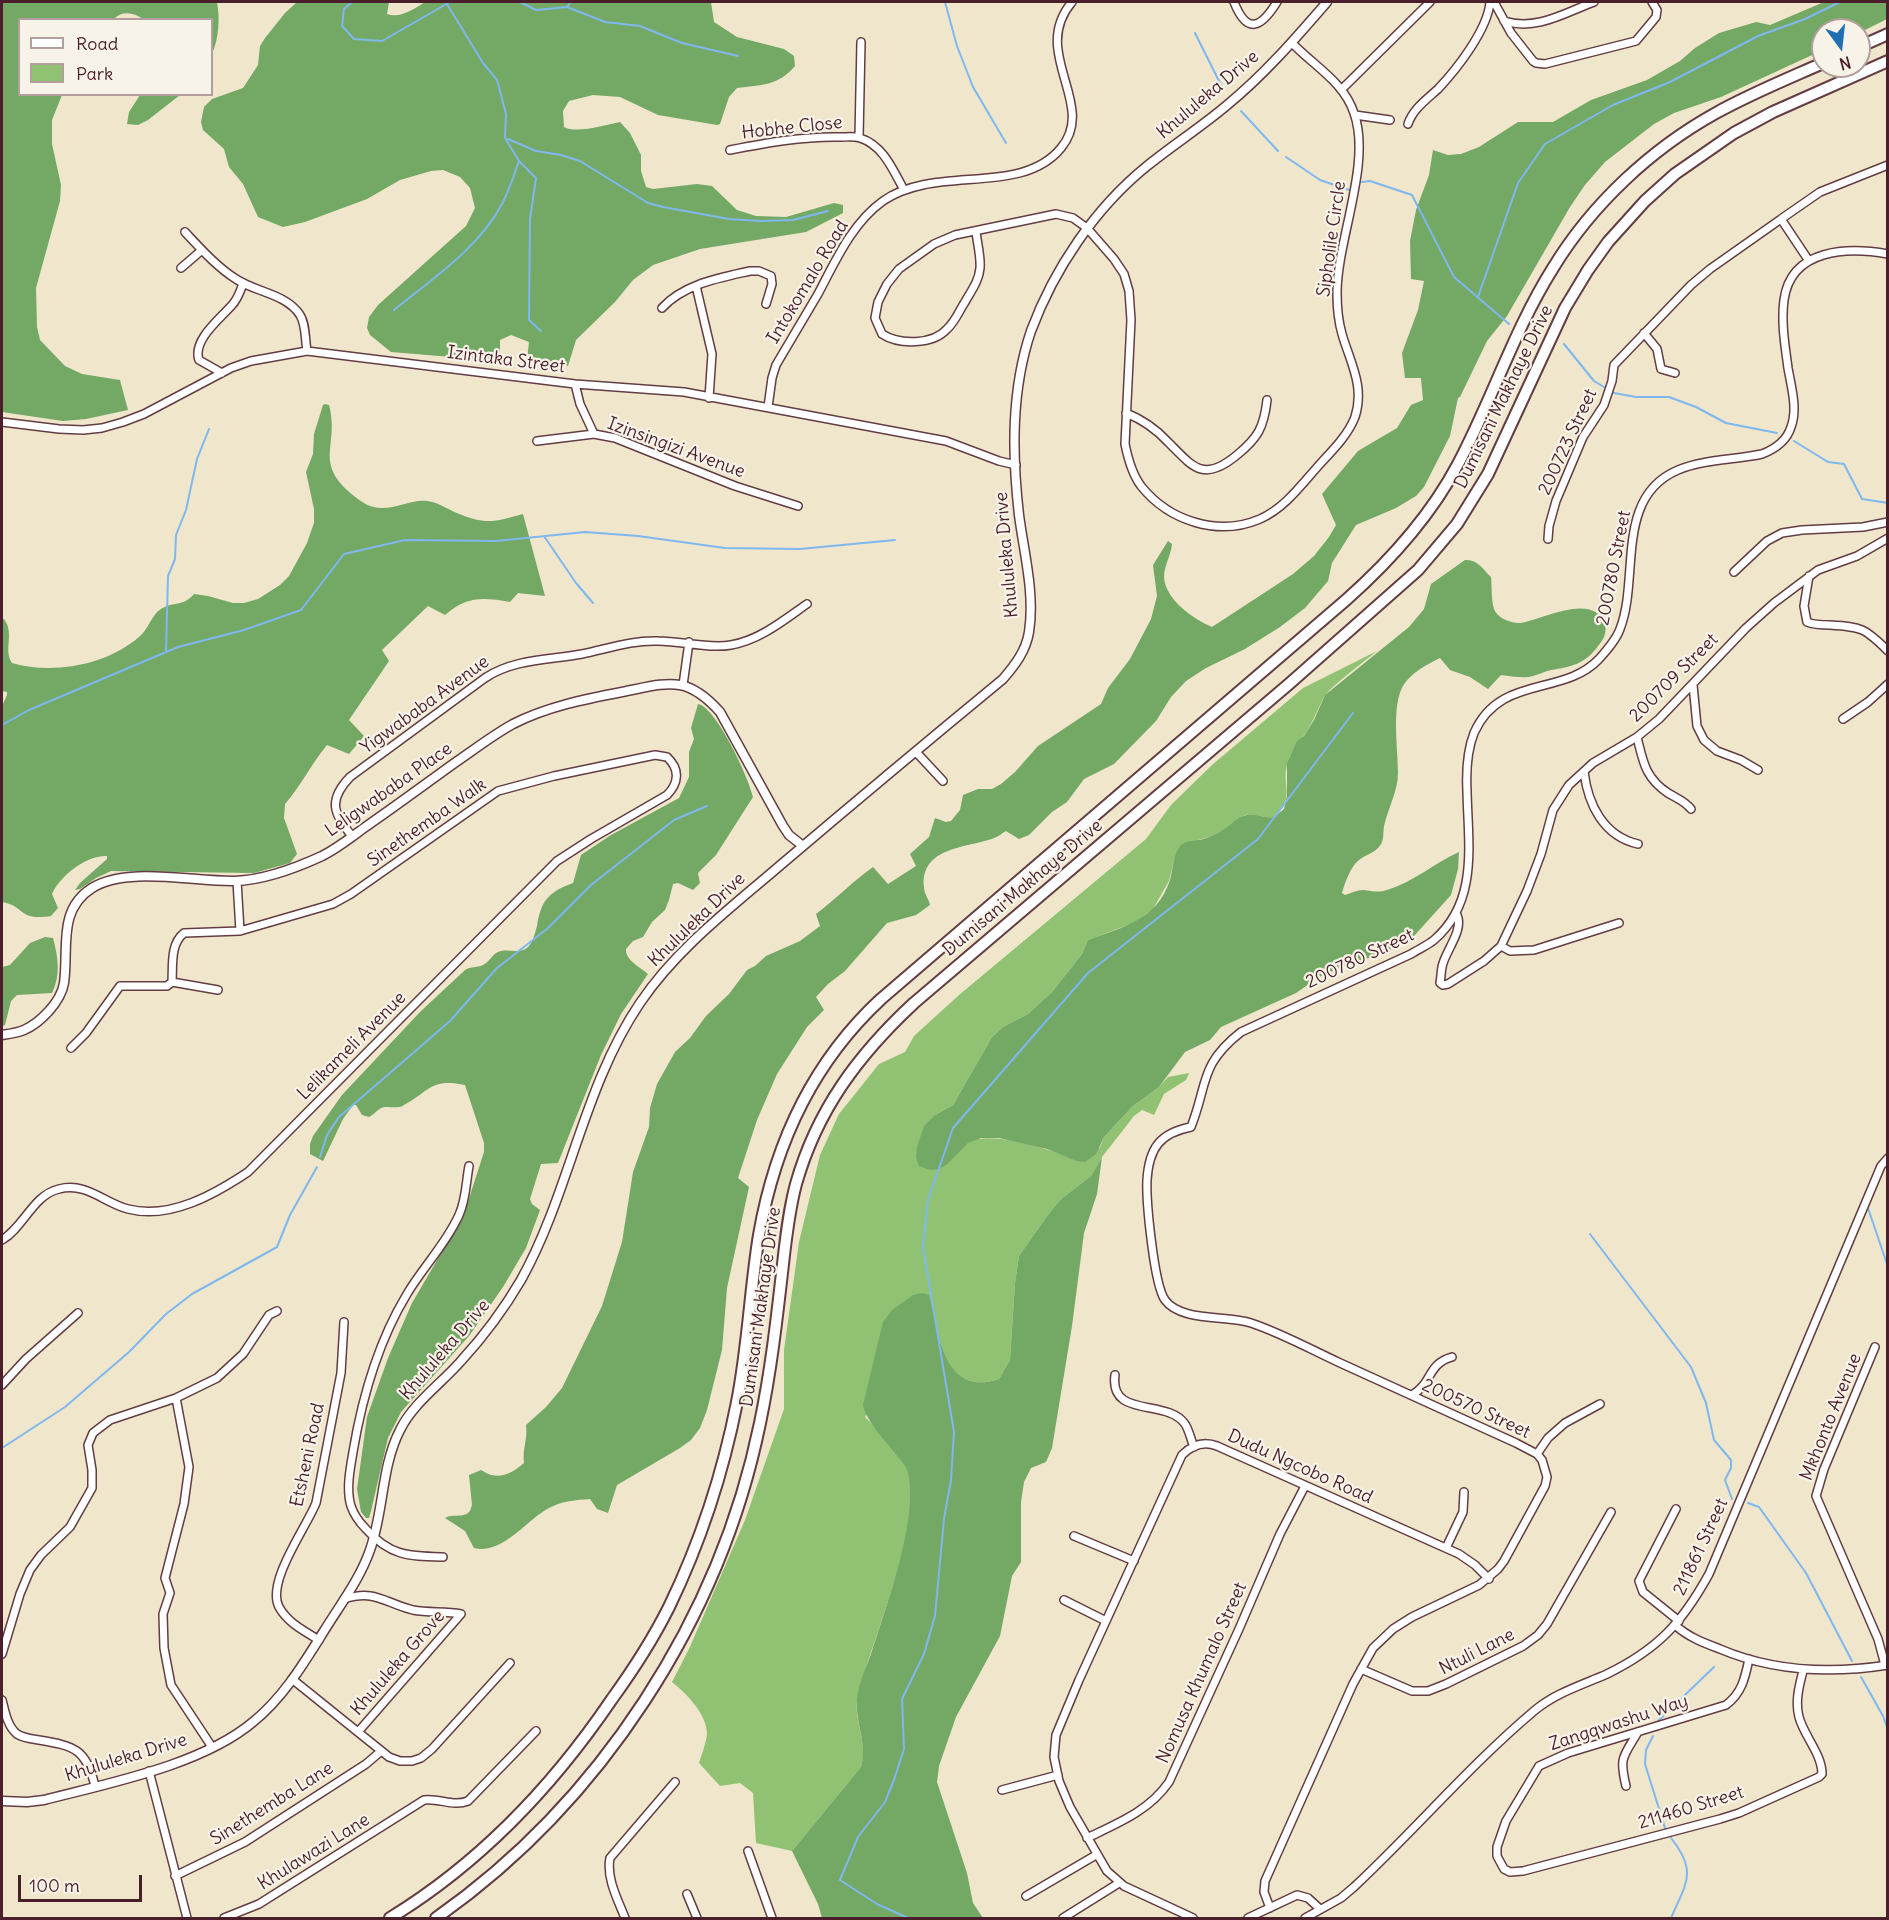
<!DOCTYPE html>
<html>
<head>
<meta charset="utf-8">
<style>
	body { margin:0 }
	#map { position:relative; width:1889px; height:1920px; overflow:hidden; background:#efe6cb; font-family:Delius,sans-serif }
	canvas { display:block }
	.frame { position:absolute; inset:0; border:3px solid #4a1f2b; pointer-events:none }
	.legend { position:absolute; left:18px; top:18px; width:195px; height:78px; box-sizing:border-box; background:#f7f3e8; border:2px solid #b29e9c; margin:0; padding:8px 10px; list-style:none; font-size:18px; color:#4a1f2b }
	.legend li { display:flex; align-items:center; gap:12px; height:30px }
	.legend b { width:30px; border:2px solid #b29e9c }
	.north { position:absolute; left:1811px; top:18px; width:60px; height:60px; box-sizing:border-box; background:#f7f3e8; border:2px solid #b29e9c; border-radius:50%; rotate:165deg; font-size:16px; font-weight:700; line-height:24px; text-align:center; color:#4a1f2b }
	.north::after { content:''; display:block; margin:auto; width:21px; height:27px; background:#1f6fb2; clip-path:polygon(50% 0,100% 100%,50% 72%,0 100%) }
	.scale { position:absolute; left:18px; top:1875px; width:124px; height:27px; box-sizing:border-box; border:3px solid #4a1f2b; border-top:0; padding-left:8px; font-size:18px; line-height:21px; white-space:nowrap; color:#4a1f2b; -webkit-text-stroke:4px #f7f3e8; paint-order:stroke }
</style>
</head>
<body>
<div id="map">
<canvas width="1889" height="1920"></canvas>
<div class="frame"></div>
<ul class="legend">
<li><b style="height:8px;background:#fff"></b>Road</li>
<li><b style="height:16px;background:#91c273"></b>Park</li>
</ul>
<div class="north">N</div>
<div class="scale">100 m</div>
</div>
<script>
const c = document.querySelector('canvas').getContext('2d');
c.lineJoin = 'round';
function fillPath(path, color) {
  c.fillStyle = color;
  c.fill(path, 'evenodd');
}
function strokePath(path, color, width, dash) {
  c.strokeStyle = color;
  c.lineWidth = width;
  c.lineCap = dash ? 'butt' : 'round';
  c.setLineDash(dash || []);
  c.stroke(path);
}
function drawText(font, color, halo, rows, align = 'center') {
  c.font = font + ' Delius,sans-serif';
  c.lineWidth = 4.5;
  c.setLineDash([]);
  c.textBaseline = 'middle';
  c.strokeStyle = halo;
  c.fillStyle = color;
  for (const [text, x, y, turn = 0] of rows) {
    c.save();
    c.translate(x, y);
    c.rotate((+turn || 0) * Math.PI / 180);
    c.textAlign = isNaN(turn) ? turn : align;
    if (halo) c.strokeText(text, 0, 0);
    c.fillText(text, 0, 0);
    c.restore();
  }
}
fillPath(new Path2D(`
	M1377,651c-12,10 -46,35 -53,46 -6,11 -10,23 -17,34 -7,10 -15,18 -19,31 -8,22 9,35 -14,55 -10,2 -18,-4 -28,-2 -10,3 -13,8 -20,13 -11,9 -28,12 -41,15l-11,17 -5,21 -16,28 -17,13 -48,18 -6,14 -30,38 -24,22 -25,13 -11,10 -39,68 -18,10 5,54c11,-7 19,-22 31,-28 22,-10 84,9 105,20l24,-14 4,-10 29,-31 26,-19 9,-10 21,-4 -3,7 -22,14 -10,21 -12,-5 -8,6 -32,41 -11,19 -30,23 -14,17 -28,40 -4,27 -5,77 -11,19c-55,19 -61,-47 -71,-84l-63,122c11,11 37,39 43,53 18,45 -38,176 -50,225 -6,25 11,47 3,72l-69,84 -36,-8 -3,-50 -13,-10 -20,3 -21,-23c3,-9 7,-20 8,-29 0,-20 -21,-41 -35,-52l17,-33 56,-129 39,-111v-59l15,-108 21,-87 19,-41 40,-50 26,-12 9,-16 45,-41 187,-156 25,-34 41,-40 91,-77z`), '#91c273');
fillPath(new Path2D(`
	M2,2h215c3,16 2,36 -5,52v-34l-69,-1c-9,-6 -20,-9 -29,0l-94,1v74l42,1 -10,25v24l9,41 -1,16 -24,87 1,39 3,13 25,26 17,8 38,6 8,30 -42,9 -23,2 -61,-9z
	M297,2h92l-2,12c13,5 27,-5 38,-12h286l3,20 23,15 47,12 10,7 1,10c-17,20 -34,19 -58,22l-8,9 -9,27 -3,1 -59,-10 -38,-18 -27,-2 -24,6 -6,10 1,16c12,7 42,-2 56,-5l10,11 11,22v16l5,16 7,2 44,-5 15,2 25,24 19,6 30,1 48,-14 9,2v8l-37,19 -106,17 -47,16 -20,15 -18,22 -39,38 -8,26 -41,-6 2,-18 -18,-7 -11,5v21l-109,-9 -21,-17 -3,-7 2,-11 9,-12 88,-79 9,-18 -5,-20 -10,-11 -17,-7 -12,1 -31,9 -33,19 -62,23 -22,5 -25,-10 -15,-33 -14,-17 -5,-18 -21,-19 -2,-8 3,-15 8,-8 31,-11 15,-23 2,-19 5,-8 20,-25z
	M1824,2h63v17l-28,14v-3h-36v20l-102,47 -47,16 -20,11 -49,38 -20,23 -15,22 -63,109 -20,25 -27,56 -2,1 -8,38 -26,51 -8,9 -20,12 -40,17 -24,38 -4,18 -23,27 -25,19 -35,22 -39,19 -20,13 -15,16 -15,24 -42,43 -30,15 -17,23 -15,10 -23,23 -10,4 -13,-8c-4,2 -8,6 -12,7 -25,10 -74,8 -70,49 0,7 5,12 6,18l-14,10 -29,8 -42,48 -17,13 -12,13 8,13 -17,17 -30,47 -20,46 -19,58 11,9 -22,101 -5,62 -15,60 -7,18 -9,12 -11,8 -63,37 -9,28 -11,-4 -7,-10c-14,1 -28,2 -41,9 -23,12 -46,47 -75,40l-9,-17 -20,-13c8,-5 18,1 25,-7l2,-6 -3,-30 12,-5c16,11 29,5 43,-7 -2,-14 4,-24 2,-38l20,-18 16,-19 40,-82 20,-64 11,-70 16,-45 1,-19 7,-24 18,-32 15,-14 16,-22 23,-22 18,-24 8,-4 11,-10 34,-15 20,-15 -4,-12c20,-15 37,-33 57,-47l15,17 28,-18 -6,-12 19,-17 6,-19 11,4 5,-1 9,-11 3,-15 15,-6h14l9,-5 14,-12 23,-26 63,-42 7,-16 22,-29 21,-40 6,-23 -4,-31 15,-24 4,3c-1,11 -8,22 -8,33 1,22 29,42 48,50l81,-53 21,-18 15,-19 7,-12 -14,-31 36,-43 39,-23 14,-23 12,-5 -2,-22h-16l-3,-25 16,-43 6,-29 -13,-2 -1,-38 6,-31 13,-35 4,-25 15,5 13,-1 18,-7 39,-25h35l38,-22 56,-20 33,-19 15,-13 24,-15 37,-11 14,3z
	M140,95v-1l40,1 -32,25 -10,5 -11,-1 2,-12z
	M325,404l4,1c11,42 -17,57 25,91 9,7 16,12 28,12 16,0 31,-9 45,-7 11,1 20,8 30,12 28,12 38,9 66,1l22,82 -27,-3 -8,9c-27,-5 -44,-6 -65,13l-17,-9 -46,44 7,11 -40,59 15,16 -15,18 -22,-9c-16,19 -26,41 -42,59l-1,14 13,36 -7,9 -36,10 -143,-2 -15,7 -16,11 -5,1 5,-7 27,-24v-3c-21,-1 -47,20 -55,38l6,14 -7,8c-34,5 -25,-10 -49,-14v-196l5,-11v-3l-5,-1v-72h2c11,14 -1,31 8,44 41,12 95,2 127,-26 9,-7 13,-23 22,-28 13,-8 22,-2 33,-15l14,2 25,7h11l14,-4 22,-14 9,-9 18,-33 7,-20v-14l-8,-37 7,-18 1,-20 9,-29z
	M1465,560c12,-1 18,9 26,17 1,9 0,22 3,32 3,9 18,15 27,14 21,-3 73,-32 84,2 2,9 -2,15 -7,21 -13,18 -27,21 -47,24 -8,2 -15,6 -23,7 -8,1 -18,-1 -27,-2l-13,14 -18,-12 -20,-7 -10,-12c-14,7 -32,16 -39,32 -9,22 -3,59 -3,83 0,18 -10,35 -14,53 -1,6 0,13 -3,18 -5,9 -15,10 -22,16 -9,7 -14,23 -17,33l3,2c6,-2 13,-5 18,-5 9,1 15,3 24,0 27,-8 47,-27 72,-38l-1,17 -7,26 -37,41 -32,18 -33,10 -30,13 -23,16 -75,34 -11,13 -25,12 -26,35 -26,19 -29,31 -8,17 -11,8 -9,-1 -29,-12 -48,-11h-18l-13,5 -22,22 -6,4 -10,1 -11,-4 -3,-8 1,-11 7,-21 11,-11 18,-10 39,-68 11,-10 25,-13 24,-22 30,-38 6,-14c35,-13 69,-20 82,-60 3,-11 3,-26 11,-35 5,-5 16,-4 22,-6 7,-2 16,-6 21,-10 10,-6 10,-11 23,-14 10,-2 17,4 27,2l10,-8 3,-13v-33l10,-22 7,-5 10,-16 11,-25 84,-68 15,-18 7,-25z
	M698,704c18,3 51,74 55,93l-37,58 -18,18 2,10 -7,7 -15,-7 -5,1 -4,16 -4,10 -13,12 -9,15 -10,4 -7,8c-1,11 14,18 22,25l-27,40 -20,41 -43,108 -17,1 -11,35 2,5 8,6 -14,38 -23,39 -34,49 -68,76 -13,26 -17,73 -2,7h-3l-5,-6 -4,-23 10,-72 21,-59 24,-55 52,-89 20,-62v-9l-19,-58c-34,-7 -34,5 -61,20 -7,5 -16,0 -23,3 -5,3 -8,7 -12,9l-7,-2 -6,-10h-3l-10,14 -20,42 -13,-7v-10l3,-8 29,-41 78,-83 45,-42c6,-4 12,-2 18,-5 7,-3 9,-12 18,-14 8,-2 20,3 27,-4 5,-5 7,-14 9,-21 4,-26 12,-34 36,-43l8,-28 30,-20 68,-37 10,-21v-25l5,-13 -3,-11z
	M45,937l8,1c5,19 8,37 -1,55l-35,2 -6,6 -6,24 -3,1v-59l8,-2 20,-22z
	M1102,1157l-5,37 -13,39 -12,93 -20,122 -6,14 -15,6 -7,14 -3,20v60l-9,14 -12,60 -44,81 -17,49 -2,16 30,91 6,30 10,15h-161l-4,-14 -26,-53 69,-84c7,-23 -6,-44 -4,-68 1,-15 10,-33 15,-48 14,-44 47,-134 36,-178 -1,-6 -6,-11 -10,-16 -10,-14 -32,-35 -35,-52l20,-83 9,-12 21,-15 9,-2 7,2c9,37 15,103 70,84l11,-19 5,-77 4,-27 28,-40 14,-17 30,-23z`), '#74a865');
strokePath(new Path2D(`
	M352,2l-8,7 -2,17 12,13 28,2 68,-39
	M520,2l16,8 31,-3 4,-5
	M945,2l12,44 16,41 33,56
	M447,4l36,59 14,17 9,34 -1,24 14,23 17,17 -6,41 -1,101 12,11
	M567,7l38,15 35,4 42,17 56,13
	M1195,33l28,56
	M1241,111l37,40
	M508,139l28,12 25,4 19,6 68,42 15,4 66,12 32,2 32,-1 35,-9
	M1286,157l34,23 29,10
	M1362,182l8,-1 42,14 42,82 55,47
	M1478,297l40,-114 27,-39 68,-39 57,-23 88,-46 47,-17 35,-17
	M394,310c38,-31 85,-62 108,-106 7,-13 12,-29 17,-43
	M1564,344l30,37 20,12 22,4h33l27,10 30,16 51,10
	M1794,441l34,21 16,2 18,35 26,4
	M544,536l32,47 17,20
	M166,651l2,-75 7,-17 1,-24 10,-25 11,-51 12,-30
	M2,725l27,-15 149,-63 66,-17 57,-20 43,-56 61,-14 91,1 89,-9 53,4 87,12 75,1 95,-9
	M320,1157l7,-22 12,-18 111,-96 47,-53 50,-39 44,-44 83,-65 33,-14
	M1868,1208l20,59
	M1590,1234l101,133 15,36 8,37 17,20v8l-6,12 7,19
	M2,1448l63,-41 64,-55 37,-38 26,-20 85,-47 13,-32 27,-48
	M1748,1503l11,4 47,66 46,88
	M1861,1677l22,39 5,14
	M1657,1722l57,-55
	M1653,1736l-7,14 -1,14 20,64
	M908,1918l-31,-14 -37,-24 18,-43 27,-35 9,-22 10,-31 -2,-50 22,-45 11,-38 9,-97 7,-39 3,-48 -31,-185 5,-47 25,-72 135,-155 170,-134 95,-126
	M1671,1918c15,-35 27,-46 0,-80`), '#7eb8ef', 2);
const minor = new Path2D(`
	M1234,2c13,33 27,26 43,0
	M1494,2l17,31 22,28 3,2 9,1 91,-23 20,-24 1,-7 -5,-8
	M1504,21c33,10 60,-8 90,-19
	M1342,89l88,-87
	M1355,115l35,5
	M1408,124c5,-15 18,-24 30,-35 19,-20 50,-60 52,-87
	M859,137l2,-95
	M730,150c36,-7 73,-14 111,-13 6,0 13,-1 19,1 23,7 33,32 44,52
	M976,231c1,12 5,25 4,37 -1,13 -9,23 -15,34 -6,9 -10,20 -18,27 -14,16 -48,16 -65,5l-7,-16 3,-16 9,-18 12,-15 35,-25 21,-9 101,-21 17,4 14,10 27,31 10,15 5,17 2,29 -6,124c3,15 7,30 16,42 28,35 77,51 119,33 25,-11 42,-35 60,-55 13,-14 28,-29 35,-47 10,-31 -5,-55 -13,-83 -4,-14 -5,-27 -5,-41 0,-53 35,-130 17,-180 -10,-31 -40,-47 -62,-70
	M185,232c16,17 32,35 51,47 19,13 51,15 64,36 6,9 5,25 7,36
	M1809,261l-28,-42 39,-27 68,-27
	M181,268l21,-18
	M696,286l16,68 -3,44
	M662,308c22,-24 57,-30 88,-37h9l12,5 1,8 -6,20
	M1644,333l13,16 4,20 14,4
	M222,373l-23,-13c-7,-20 22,-42 33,-55 6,-6 8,-14 11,-21
	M575,384l5,20 14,30 21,4 120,48 63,20
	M768,407l4,-29 4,-13c14,-24 28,-47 42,-71 17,-32 34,-71 65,-93 53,-37 138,-4 178,-53 37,-44 -32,-95 11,-146
	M1126,413c15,6 31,17 42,29 25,25 35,41 69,13 21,-17 27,-28 30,-55
	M2,422l57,7 24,1 19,-2 21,-6 21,-8 87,-46 20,-7 56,-10 268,33 109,8 262,49 53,20 17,4
	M537,441l57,-7
	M1548,539l1,-13 7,-25 27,-64 21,-32 8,-24 2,-16 77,-80 19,-16 71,-50
	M1734,572l33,-31 15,-8 20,-3 61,-3 25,-5
	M1809,576l-5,30 3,16c7,3 15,3 23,3 32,2 35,3 58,26
	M683,685l6,-43
	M1693,685l4,41 7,14 13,11 24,9 17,10
	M1843,719l25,-17 20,-18
	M1637,737c6,24 8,41 31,56 8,5 17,8 23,16
	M916,752l27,29
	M1584,772c4,32 19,64 54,72
	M352,836c-18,-22 -25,-35 -2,-59l135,-99c28,-19 64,-18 97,-24 25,-5 50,-14 76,-13 24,0 50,8 73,4 29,-5 53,-25 76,-41
	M237,881l3,50
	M1457,915c7,16 -12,36 -15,52 -1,5 -1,11 -2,16l3,2 5,-1 36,-23 17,-15 26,-55 14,-37 12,-44 16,-25 24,-22 44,-26 22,-18 87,-91 28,-25 44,-33 39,-14 31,-18
	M1501,946l9,5 24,-1 85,-27
	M172,982l46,8
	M71,1048l15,-15 34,-47h47l5,-4
	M2,1240c22,-13 31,-45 57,-51 28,-7 45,14 69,20 42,11 87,-15 120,-37l309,-311 34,-22 76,-44c12,-12 13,-26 0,-38l-12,-2 -101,21 -56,15 -147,103 -18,10 -93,27 -56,2c-14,11 -11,32 -12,49
	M1875,1347l-51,122 -8,27 62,143 7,26
	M1115,1375c-6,44 52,23 70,49 4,6 6,16 9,23
	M2,1385l24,-26 52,-46
	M1412,1395c21,-12 15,-31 40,-38
	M176,1398l13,69 -5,37 -19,74 5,15 -7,21 1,34 7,37 41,62
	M1537,1454l11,-16 17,-15 35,-19
	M1676,1509l-37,72 4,11 36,29
	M1074,1536l60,25
	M1446,1548l17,-36 1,-20
	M443,1557c-35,-1 -53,-1 -77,-28 -7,-7 -12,-14 -15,-23 -5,-16 -1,-37 2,-54 9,-54 25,-110 54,-158 16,-27 39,-50 52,-79 7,-15 7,-33 10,-49
	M344,1599c32,-10 40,4 69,11 16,3 32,1 48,4l-103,118
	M1064,1600l42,21
	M1675,1625c13,12 29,18 45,24 54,23 110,25 168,16
	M319,1640c-15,-9 -31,-17 -40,-33 -13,-25 27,-79 37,-104l25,-130 3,-51
	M2,1654l18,-60 10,-24 11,-15 29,-28 22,-39v-18l-4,-25 5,-12 17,-13 66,-22 41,-20 26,-24 26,-39 8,-4
	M1749,1659c-4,19 -7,34 -23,46l-158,48 -29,13 -33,55 -9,26v9l7,13 6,3 13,-1 197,-52 19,-6 80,-36 3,-3c0,-20 -18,-38 -23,-57 -4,-15 0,-31 4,-46
	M1361,1669l51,22h16l18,-7 77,-38 15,-11 9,-11 64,-112
	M292,1679l97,78 11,4h12l9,-3 11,-9 78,-86
	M2,1700c3,11 5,26 15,34 6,4 15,5 22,6 36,6 47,9 56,46
	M149,1771l38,147
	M1626,1786c-7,-29 -3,-29 12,-54
	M1002,1790l56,-15
	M1087,1838c31,-15 62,-27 82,-56l70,-153 41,-95 25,-48
	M748,1851l24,67
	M175,1876l70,-34 121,-78 14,-12
	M687,1894l10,24
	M1026,1896l70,-41
	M1270,1908l-6,-16 1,-11 88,-197 20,-36 20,-19 19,-12 67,-32 19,-16 6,-8 41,-75 2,-9 -5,-17 -5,-6 -21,-11c-59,-27 -119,-54 -178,-81 -28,-13 -57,-29 -87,-39 -24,-8 -70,-1 -86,-23 -11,-15 -19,-99 -18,-120 2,-32 13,-47 44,-53 17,-43 8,-62 50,-95l170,-78c8,-5 17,-9 23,-14 45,-39 34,-96 33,-149 -1,-20 0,-40 7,-58 26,-59 89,-36 125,-74 8,-9 17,-19 21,-30 20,-51 -6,-132 58,-159 26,-11 57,-10 84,-16 13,-5 25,-14 29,-27 7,-18 0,-41 -3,-59 -3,-22 -7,-46 -4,-68 7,-52 64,-53 104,-46
	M224,1918l35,-14 165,-104c16,-2 29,7 44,1l68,-70
	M625,1918c-7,-18 -19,-40 -15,-60l65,-76
	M1063,1918l56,-35
	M1193,1918l-69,-32 -17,-15 -37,-64 -11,-26 -5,-24 2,-22 23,-55 103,-225c10,-10 22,-14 35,-9l242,108 16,11 14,14
	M1248,1918l49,-23 11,3 12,11
	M1305,1918l36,-20 13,-11c61,-57 116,-122 180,-176 21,-18 48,-26 73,-37 51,-25 75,-51 102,-100l172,-408 7,-8`);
const tertiary = new Path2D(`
	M2,1035c7,-1 15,-2 22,-5 16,-7 37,-28 40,-47 5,-34 -7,-73 28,-95 35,-22 102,-6 143,-7 29,-1 61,-13 87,-25 18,-9 33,-22 49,-33 29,-20 57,-41 85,-61 19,-13 37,-27 57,-38 33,-17 72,-25 109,-32 46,-9 64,-18 98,20l63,114 6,9 14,11
	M2,1801l25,1 17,-2c65,-17 158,-35 209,-78 30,-24 51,-59 71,-91 16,-26 36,-52 46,-81 14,-39 11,-83 30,-120 13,-27 42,-47 61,-69 23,-25 43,-52 60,-81 49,-88 62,-193 119,-277 37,-55 93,-97 143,-140 73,-62 146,-123 220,-184 12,-14 23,-28 26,-47 6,-38 -5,-79 -10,-117 -7,-61 -8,-125 12,-184 23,-62 64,-123 116,-165 26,-21 54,-39 79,-60 38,-31 69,-67 101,-104`);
const primary = new Path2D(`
	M1859,47l29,-13
	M390,1918c90,-55 163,-132 222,-219 21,-29 41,-60 57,-92 32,-66 54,-134 68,-205 11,-55 13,-112 22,-167 16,-92 53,-172 122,-236l465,-399c44,-39 84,-83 112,-136 34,-64 56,-134 95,-196 39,-64 98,-119 163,-155 34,-19 71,-34 107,-50
	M436,1918c164,-115 284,-299 324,-495 11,-52 17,-106 23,-159 3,-27 6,-54 13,-80 21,-74 62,-129 118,-181l375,-319 129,-114 39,-46 31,-50 77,-166 23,-38 20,-28 37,-41 30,-27 59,-41 39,-21 115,-51`);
strokePath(minor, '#633d43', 10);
strokePath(tertiary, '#633d43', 11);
strokePath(primary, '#633d43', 14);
strokePath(minor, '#fff', 7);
strokePath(tertiary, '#fff', 8);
strokePath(primary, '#fff', 10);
drawText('18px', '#4a1f2b', '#f7f3e8', [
	["Khululeka Drive",1208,95,-40],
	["Hobhe Close",792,128,-6],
	["Sipholile Circle",1332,239,-82],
	["Intokomalo Road",808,282,-59],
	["Izintaka Street",506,360,7],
	["Dumisani Makhaye Drive",1504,397,-64],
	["200723 Street",1568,442,-65],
	["Izinsingizi Avenue",676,448,20],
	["Khululeka Drive",1007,555,-95],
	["200780 Street",1614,568,-79],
	["200709 Street",1674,678,-45],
	["Yigwababa Avenue",425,705,-36],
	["Leligwababa Place",389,790,-35],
	["Sinethemba Walk",427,823,-35],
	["Dumisani Makhaye Drive",1023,888,-40],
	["Khululeka Drive",697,920,-44],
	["200780 Street",1360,959,-25],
	["Lelikameli Avenue",352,1046,-45],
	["Dumisani Makhaye Drive",761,1307,-82],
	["Khululeka Drive",445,1350,-49],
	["200570 Street",1476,1409,25],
	["Mkhonto Avenue",1831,1417,-68],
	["Etsheni Road",308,1455,-78],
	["Dudu Ngcobo Road",1300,1467,24],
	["211861 Street",1701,1547,-65],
	["Ntuli Lane",1477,1652,-27],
	["Khululeka Grove",398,1663,-49],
	["Nomusa Khumalo Street",1202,1673,-66],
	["Zangqwashu Way",1619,1723,-18],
	["Khululeka Drive",126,1758,-17],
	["Sinethemba Lane",272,1804,-32],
	["211460 Street",1691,1808,-17],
	["Khulawazi Lane",314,1852,-32]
]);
</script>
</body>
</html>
